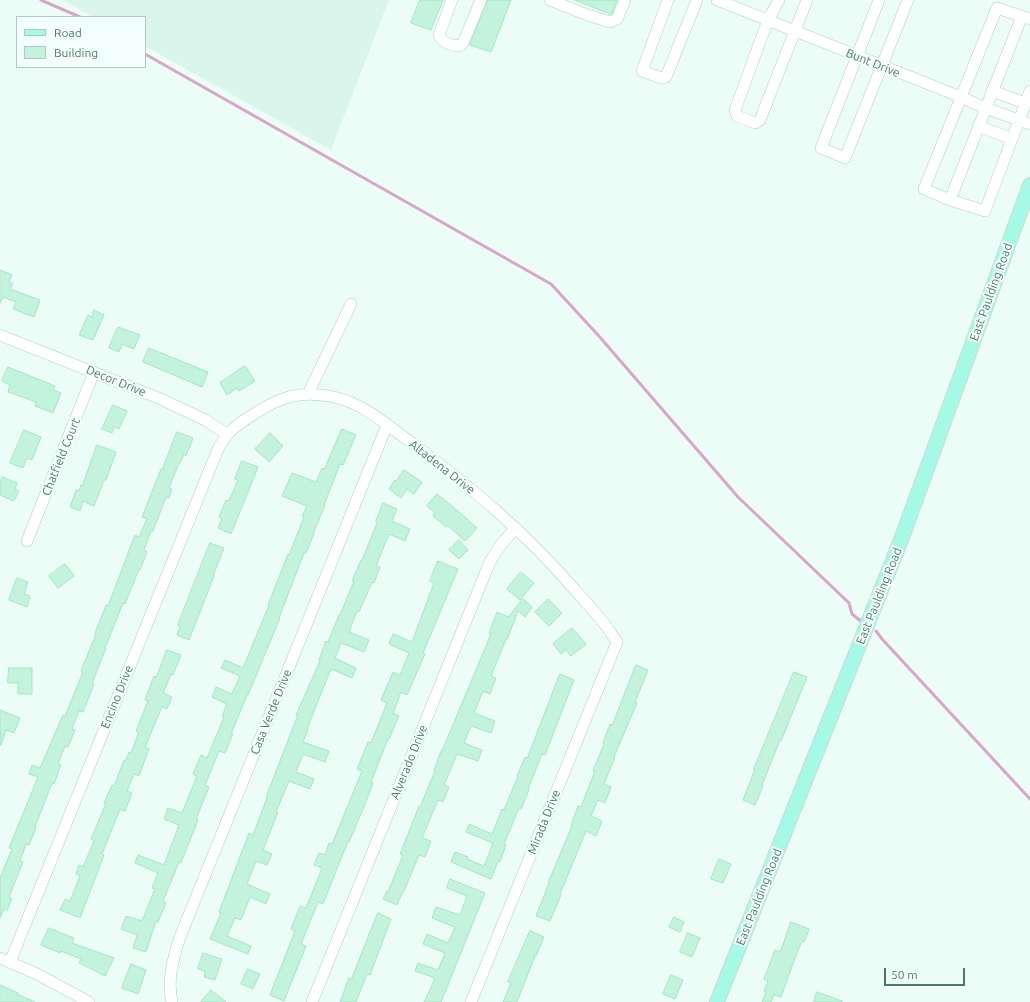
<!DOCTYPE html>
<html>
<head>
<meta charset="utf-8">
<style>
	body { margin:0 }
	#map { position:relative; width:1030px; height:1002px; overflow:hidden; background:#ecfdf8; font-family:Ubuntu,sans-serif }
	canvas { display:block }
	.legend { position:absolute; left:16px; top:16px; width:130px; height:52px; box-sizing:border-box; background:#f3fffc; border:1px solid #b1cabf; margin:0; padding:5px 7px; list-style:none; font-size:12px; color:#4d7a63 }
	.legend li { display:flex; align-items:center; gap:8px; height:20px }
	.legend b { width:20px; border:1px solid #b1cabf }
	.scale { position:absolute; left:884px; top:968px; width:81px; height:18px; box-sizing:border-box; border:2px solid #4d7a63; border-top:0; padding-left:5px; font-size:12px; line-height:14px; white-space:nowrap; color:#4d7a63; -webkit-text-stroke:3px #f3fffc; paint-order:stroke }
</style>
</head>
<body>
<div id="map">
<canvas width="1030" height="1002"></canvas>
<ul class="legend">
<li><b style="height:5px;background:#a5fae6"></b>Road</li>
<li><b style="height:11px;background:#c3f3dc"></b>Building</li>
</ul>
<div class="scale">50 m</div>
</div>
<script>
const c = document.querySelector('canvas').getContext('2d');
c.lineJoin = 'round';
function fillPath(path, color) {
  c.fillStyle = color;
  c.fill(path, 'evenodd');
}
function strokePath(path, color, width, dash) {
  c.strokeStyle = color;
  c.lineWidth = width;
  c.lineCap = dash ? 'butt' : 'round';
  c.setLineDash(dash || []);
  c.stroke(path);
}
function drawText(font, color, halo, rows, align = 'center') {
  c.font = font + ' Ubuntu,sans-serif';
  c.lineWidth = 4;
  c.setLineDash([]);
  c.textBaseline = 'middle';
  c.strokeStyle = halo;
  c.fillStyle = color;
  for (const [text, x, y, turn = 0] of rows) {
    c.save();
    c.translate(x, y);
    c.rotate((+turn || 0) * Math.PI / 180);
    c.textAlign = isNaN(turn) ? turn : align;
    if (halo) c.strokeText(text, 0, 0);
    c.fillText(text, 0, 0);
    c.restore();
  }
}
fillPath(new Path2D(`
	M62,0h327l-58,150 -186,-104v-29h-52z`), '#daf5ec');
strokePath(new Path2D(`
	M41,0l39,17
	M145,54l406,230 47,51 140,162 111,106 3,11 10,8
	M876,631l6,8 148,160`), '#daa5cb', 3);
const building = new Path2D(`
	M420,0h23l-12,30 -20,-7z
	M488,0h23l-20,52 -21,-7z
	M575,0h42l-5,14h-2z
	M0,270l12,5 -3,7 4,2 -3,5 30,11 -6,17 -21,-8 3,-7 -13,-5 -3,6z
	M94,310l10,5 -11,25 -14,-5 9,-20 4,2z
	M118,327l22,8 -6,14 -12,-5 -3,8 -10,-4z
	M149,348l59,24 -6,15 -59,-25z
	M245,366l10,15 -16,10 -2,-3 -10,7 -7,-12z
	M8,367l47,19 -2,4 8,3 -8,20 -18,-7 1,-4 -28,-10 2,-7 -8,-4z
	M113,405l14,6 -8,18 -5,-2 -2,6 -10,-4z
	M342,429l14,6 -13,30 -3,-1 -16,41h1l-12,29h1l-8,19h-2l-25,65h1l-32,77h-1l-16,39h2l-8,19 -6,-2 -14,34 4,2 -13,32 2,1 -17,43 -2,-1 -16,39 3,2 -8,19 -2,-1 -10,31 -13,-4 4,-13 -16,-6 5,-13 16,5 13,-32 -3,-1 6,-15 -23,-10 3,-8 26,10 15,-40 -15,-6 4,-11 14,5 15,-37 -4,-2 8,-19 6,3 17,-41 -2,-1 5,-12 -15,-7 4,-10 16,7 8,-18 -19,-8 4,-8 18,8 26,-63h-1l20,-51 1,1 15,-38 -2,-1 5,-10 -25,-10 10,-23 24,9 6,-14 2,1z
	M24,430l17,7 -9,23 -5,-2 -4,10 -13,-5z
	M177,432l16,6 -7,18 -2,-2 -4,9h-1l-10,25 3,1 -3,9 -3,-1 -13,34h-2l-7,19 3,2 -7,18 -1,-1 -14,35 -2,-1 -18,45h1l-14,35 2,1 -11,28 -4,-1 -7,18 3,1 -7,17 -3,-1 -7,18 3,1 -7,19 -2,-1 -17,44 1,1 -7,17 -3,-1 -6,17 3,1 -14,35 3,2 -5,11 -3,-1 -4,9v-40l12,-29 -3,-1 29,-71 -9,-3 3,-9 8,3 23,-53 2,1 18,-44 -2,-1 15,-37 -1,-1 11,-28 2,1 27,-71 4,2 8,-18 -5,-2 19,-48h1z
	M270,433l13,13 -14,16 -14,-13z
	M97,445l19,7 -10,28h-2l-10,26 -11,-5 -3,10 -10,-4 6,-17 3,1 2,-6 1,1z
	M242,461l16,6 -27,67 -13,-6 4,-10 -3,-1 7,-17 3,1 9,-21 -3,-1z
	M404,470l18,12 -8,12 -7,-5 -6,9 -12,-9 6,-9 1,1z
	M2,477l15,6 -2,6 4,2 -5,10 -14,-6v-12z
	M437,494l21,17 19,17 -12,13 -18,-16 -1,2 -13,-11 2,-3 -8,-7z
	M383,503l14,6 -5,12 18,8 -5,12 -16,-7 -13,32 4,1 -6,16 -2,-1 -13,30 -2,-1 -8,21 20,8 -5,12 -23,-9 -6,15 21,10 -4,10 -21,-9 -13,32 -11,28h1l-5,13 26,9 -4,11 -22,-8 -7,18 18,7 -4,10 -21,-8 -13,31h2l-15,38 9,4 -5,11 -11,-4 -9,23 23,10 -4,10 -16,-7 -9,23 -6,-2 -8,18 24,10 -3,8 -38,-15 11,-26 -2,-1 22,-58 8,-21 4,2 14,-37 -1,-1 32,-82h-2l24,-54 -1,-1 7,-19 2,1 11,-27h1l14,-34h-2l9,-21h1l15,-37 -1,-1z
	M459,540l9,10 -9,9 -10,-9z
	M210,543l14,5 -11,28h1l-25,64 -12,-5 3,-9 -2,-1z
	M438,561l20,8 -35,84 2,1 -18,41 -6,-3 -8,21 6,3 -10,23h-1l-17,43 2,1 -9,24 -15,35 -1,-1 -25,63 -5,-2 -17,42 5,2 -22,55 -14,-6 25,-64 -4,-2 9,-23 6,2 16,-40 -8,-3 5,-12 6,2 4,-12 3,1 14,-34 16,-39 -5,-2 11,-27 3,1 16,-40 -6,-3 12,-28 7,3 9,-22 -20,-9 4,-10 19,8 22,-59 -4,-2z
	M65,564l9,12 -16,12 -9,-12z
	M521,572l13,11 -14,17 -13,-11z
	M17,578l11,4 -4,12 6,2 -3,11 -18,-7z
	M523,599l9,8 -7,10 -7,-6 -11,29 -1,-1 -15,37 5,2 -6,16 -7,-3 -9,22 21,8 -4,12 -20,-7 -7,17 18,7 -4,11 -21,-7 -13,31 5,2 -6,15 -5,-2 -16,38 9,3 -6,16 -6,-2 -15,36h-1l-6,14 -14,-6 4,-8 1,1 15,-37 -3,-1 19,-48 1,1 15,-36 -1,-1 7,-19h1l49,-117 -2,-1 8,-21 11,5z
	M548,599l14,14 -13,13 -14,-14z
	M572,628l14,16 -15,12 -5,-6 -5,4 -8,-10z
	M167,650l14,5 -8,20 -2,-1 -8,19 9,4 -5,12 -5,-2 -17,40 4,2 -10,27 -5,-2 -7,17 5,2 -7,18 -5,-2 -18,45 2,1 -24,63 -20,-8 5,-11 5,2 10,-25 -4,-2 3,-9 4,2 11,-26 -3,-2 15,-36h-2l8,-18 2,1 10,-26h2l3,-8 2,1 8,-21 -3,-1 12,-30 -3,-1 9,-24 2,1z
	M636,665l12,5 -13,32 2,1 -23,54h1l-11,27 7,3 -6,16 -7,-3 -7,16 11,5 -6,15 -10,-5 -26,63 1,1 -11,26 -14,-5 13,-33h-1l24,-57 -1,-1 7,-19 3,1 14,-36h-2l11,-27 -1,-1 7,-19 2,1z
	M9,668h23v26h-14v-11h-10z
	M794,672l13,5 -26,64 -1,-1 -18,45 1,1 -8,19 -12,-5 12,-31h-1z
	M560,674l14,6 -29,75 -3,-1 -14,35 1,1 -8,19 -2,-1 -15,36 2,1 -6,17 -2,-1 -7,18 -40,-17 4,-10 13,5 -1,2 17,7 9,-23 -27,-11 3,-8 23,10 10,-25 2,1 14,-34h-1l8,-19 2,1z
	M0,710l20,8 -6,15 -8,-3 -5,15z
	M719,859l12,5 -8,19 -12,-4z
	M450,879l35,14 -44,109h-17l4,-8 7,-16 -20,-7 3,-8 20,7 7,-17 -22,-9 4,-10 21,9 7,-16 -23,-9 4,-11 24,8 7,-19 -20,-8z
	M378,913l13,6 -21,56 -3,-1 -11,28h-16l9,-24 2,1z
	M674,917l10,5 -4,10 -11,-5z
	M791,922l18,7 -5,13 -2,-1 -7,17 -14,39 -7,-2 -3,7h-9l4,-10 -2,-1 4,-10 -4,-2 11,-29 5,2z
	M49,928l25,10 -2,5 42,15 -9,18 -26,-13 2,-4 -20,-8 -1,2 -19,-8z
	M530,931l14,6 -8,19h-1l-18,46h-14l8,-19 -3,-1z
	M688,933l12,5 -8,19 -12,-5z
	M203,953l19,6 -7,21 -11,-3 1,-6 -7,-2z
	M131,964l15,6 -8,24 -16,-6z
	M248,969l12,5 -7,15 -12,-5z
	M671,975l12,5 -8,19 -12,-5z
	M0,985l18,8 -1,1 18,8h-35z
	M211,990l15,12h-25z
	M817,992l25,9v1h-28z`);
fillPath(building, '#c3f3dc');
strokePath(building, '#a3e6c5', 1);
const minor = new Path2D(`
	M452,0l-13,35c3,8 12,10 20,11l4,-3 18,-43
	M550,0l37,15 23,7 7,-3 8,-19
	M668,0l-26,71 19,7 5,-1 31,-77
	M717,0l244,97 24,11 45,16
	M779,0l-11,20 -33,90 2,6 18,7 5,-3 47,-120
	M879,0l-58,148 24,10 63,-158
	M1030,19l-33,-11 -73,181 26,11 35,11 45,-120
	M992,91l33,12
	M978,126l34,13
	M950,200l72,-184
	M0,335l161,64 44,21 22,14
	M308,394l43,-90
	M27,541l67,-169
	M0,958l37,16 52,28
	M10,962l208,-513c3,-5 6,-11 10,-15 7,-9 17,-14 26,-20 27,-18 48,-24 80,-17 29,6 54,29 78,46 60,45 114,90 163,147 10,11 19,21 28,32 5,6 9,13 14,20l-146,360
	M172,1002c-5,-22 1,-44 8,-65l207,-512
	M312,1002l177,-438c7,-14 16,-25 27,-36`);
const major = new Path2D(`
	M717,1002l184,-462 129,-355`);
strokePath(minor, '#adcec0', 12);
strokePath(major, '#cddad3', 16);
strokePath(minor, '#fff', 11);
strokePath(major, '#a5fae6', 14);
drawText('12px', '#4d7a63', '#f3fffc', [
	["Bunt Drive",873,63,22],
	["East Paulding Road",991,292,-70],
	["Decor Drive",116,381,22],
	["Chatfield Court",61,457,-68],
	["Altadena Drive",442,467,38],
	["East Paulding Road",879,596,-68],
	["Encino Drive",117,697,-68],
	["Casa Verde Drive",271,712,-68],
	["Alverado Drive",409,762,-68],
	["Mirada Drive",544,822,-68],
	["East Paulding Road",759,897,-68]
]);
</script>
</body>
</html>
